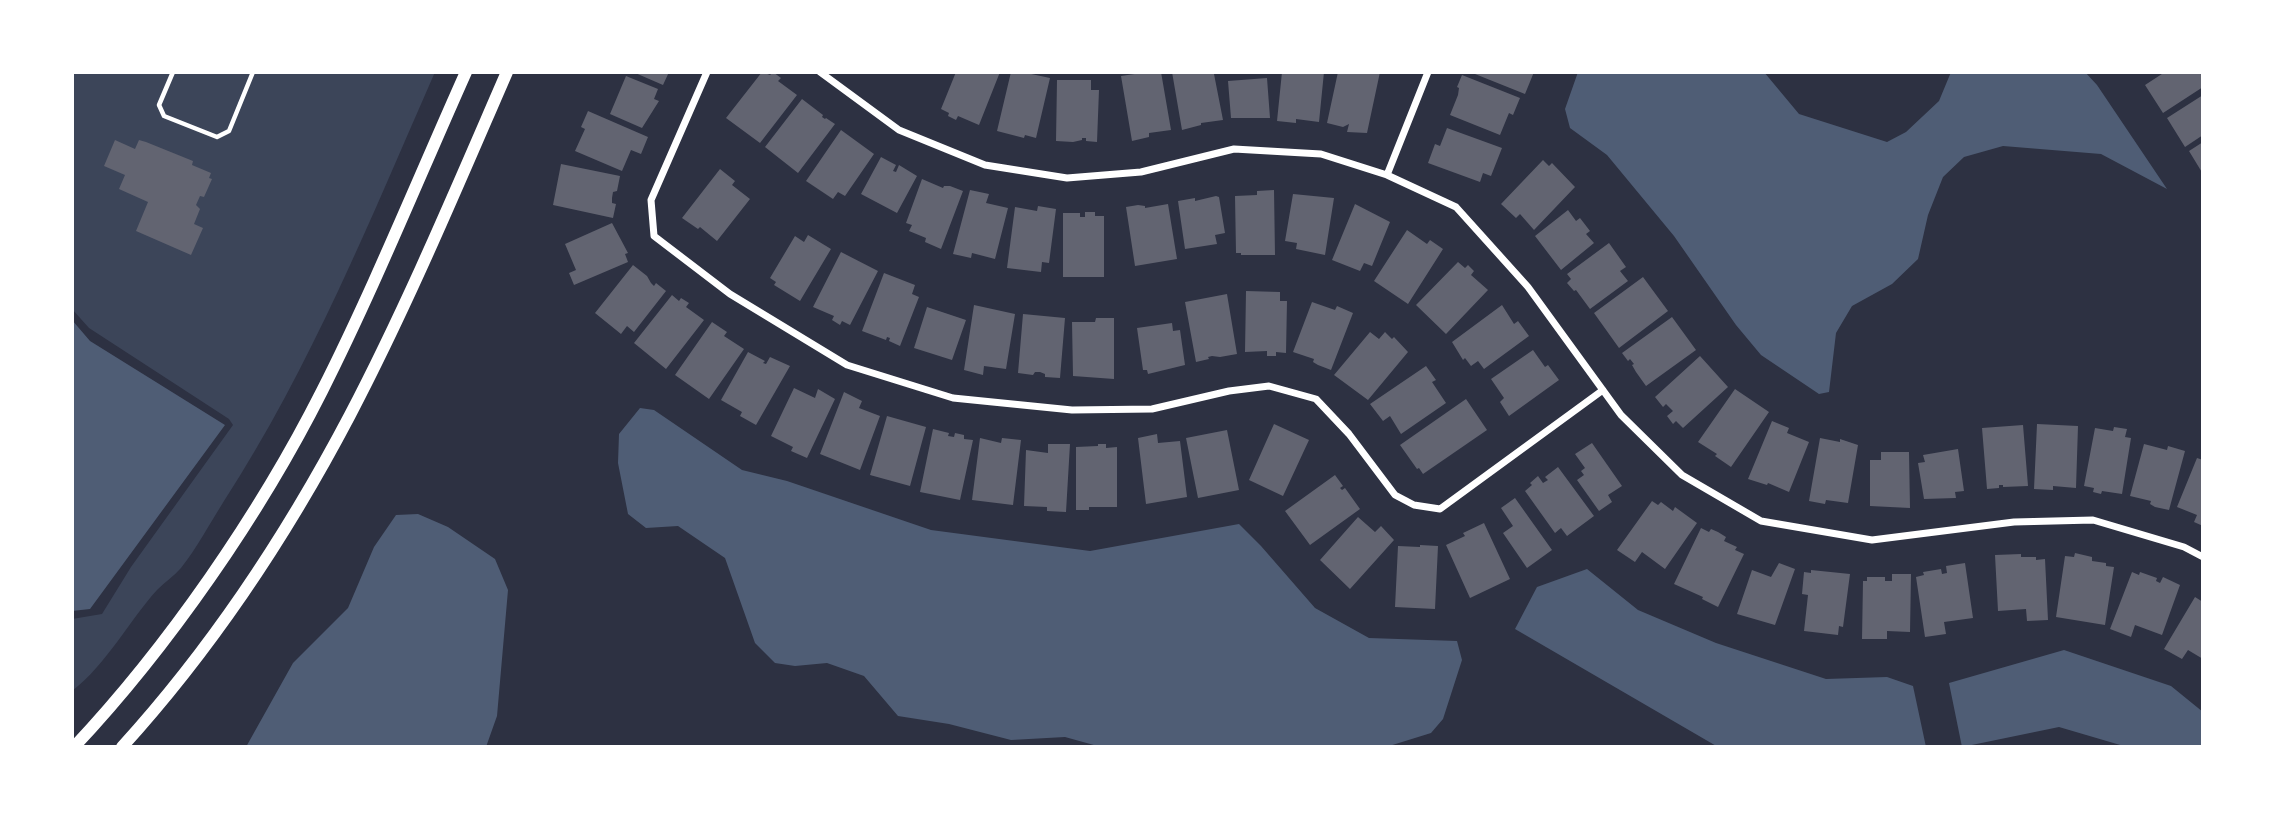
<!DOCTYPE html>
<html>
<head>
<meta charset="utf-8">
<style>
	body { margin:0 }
	#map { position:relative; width:2275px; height:819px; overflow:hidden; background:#2d3142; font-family:Jost,sans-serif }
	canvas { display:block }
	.frame { position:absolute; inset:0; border:74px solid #fff; pointer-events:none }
</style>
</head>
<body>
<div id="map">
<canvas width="2275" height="819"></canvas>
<div class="frame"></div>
</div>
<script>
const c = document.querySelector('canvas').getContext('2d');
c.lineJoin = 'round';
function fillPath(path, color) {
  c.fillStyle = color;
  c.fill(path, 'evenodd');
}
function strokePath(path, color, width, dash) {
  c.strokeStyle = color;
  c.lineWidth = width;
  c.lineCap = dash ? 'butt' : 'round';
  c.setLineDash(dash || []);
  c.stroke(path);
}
fillPath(new Path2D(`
	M72,72h363c-64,146 -124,295 -211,429 -14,22 -27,47 -43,67 -7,8 -16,14 -24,22 -29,32 -50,74 -85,101v-72l30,-5 29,-47 102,-142 -4,-6 -140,-91 -17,-19z`), '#3c4559');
fillPath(new Path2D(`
	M1578,72h186l35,42 88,28 19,-10 33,-31 12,-29h134l12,13 70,104 -66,-35 -98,-8 -39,11 -21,20 -15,38 -10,44 -26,25 -40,22 -16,27 -7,59 -10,2 -58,-39 -25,-30 -62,-89 -67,-81 -37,-27 -5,-19z
	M72,320l18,21 135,84 -135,184 -18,2z
	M640,408l14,2 88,60 45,11 144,49 159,21 149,-27 22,22 54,62 54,30 88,3 5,19 -19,59 -12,14 -45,14h-285l-36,-10 -54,3 -62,-16 -51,-8 -34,-40 -37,-13 -32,3 -20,-3 -20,-20 -30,-85 -47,-32 -32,2 -18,-14 -10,-51 1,-29z
	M418,514l30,13 47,32 13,31 -11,126 -11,31h-240l47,-84 55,-55 26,-61 22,-32z
	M1587,569l51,41 78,33 110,36 61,-2 26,9 13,61h-208l-203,-118 22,-42z
	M2064,650l107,36 32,26v35h-76l-68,-20 -97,20 -13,-64z`), '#4f5d75');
fillPath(new Path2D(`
	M633,72h36l-6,13z
	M762,72l8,3 3,-3 8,6 -3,3 19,14 -37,48 -34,-25z
	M956,72h44l-21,53 -21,-9 -2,4 -8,-4 1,-3 -8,-4z
	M1011,72h11l28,6 -14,60 -11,-3 -1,3 -27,-7z
	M1148,72h13l10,58 -22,3v4l-17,4 -11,-65z
	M1172,72l42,2 9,46 -22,3v2l-19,5z
	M1282,72h42l-5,50 -23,-3v4l-19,-2z
	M1338,72h42l-13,61 -20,-1 2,-8 -6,3 -16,-4z
	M1470,72h64l-9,22z
	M2165,72h38v15l-40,26 -18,-28z
	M1462,75l58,23 -7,17 -4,-2 -9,22 -50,-20 8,-20 1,-7 -2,-1z
	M626,76l32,13 -4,10 5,2 -17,27 -32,-14z
	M1267,78l3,40h-39l-3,-37z
	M1057,80h34v10h8l-2,52 -11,-1v-3h-4v2l-9,2 -17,-1z
	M2203,95v40l-18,12 -18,-29z
	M802,99l21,16 -1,2 3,2 1,-1 9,6 -37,49 -33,-26z
	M588,111l60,26 -7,17 -10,-4 -9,21 -47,-20 10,-22 -4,-2z
	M1447,128l55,20 -11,28 -8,-3 -3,9 -52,-19 7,-19 5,2z
	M841,130l33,24 -29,42 -7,-4 -5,7 -27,-18z
	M115,140l20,9 4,-9 7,2 47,19 -1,4 19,8 -2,5 3,1 -8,18 -4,-1 -4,9 4,4 -6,15 9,4 -12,27 -55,-24 12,-29 -29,-13 6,-14 -21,-9z
	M2203,142v32l-14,-23z
	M881,157l15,8 -3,6 3,1 3,-7 18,11 -20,37 -36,-19z
	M1543,160l6,6 3,-3 23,24 -41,43 -14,-16 -4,4 -15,-14z
	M561,164l59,12 -3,15 -4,1 -1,6v5l4,1 -3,14 -60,-13z
	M720,169l15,12 -3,4 18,14 -33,42 -17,-14 -2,2 -16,-11z
	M922,179l21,9 1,-2h6l13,5 -22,58 -16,-7 1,-4 -17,-7 3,-6 -6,-2z
	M970,190l19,4 -3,9 22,5 -13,51 -23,-6 -1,5 -18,-4z
	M1274,190l1,65h-34v-2h-5l-1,-57 22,-1v-4z
	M1293,194l41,4 -9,57 -29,-6 1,-6 -12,-2z
	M1216,196l3,1 6,36 -10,2 2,9 -32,5 -7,-48 17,-3v3z
	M1168,204l9,55 -42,7 -9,-59 12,-2 7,1v2z
	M1355,204l35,18 -18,44 -8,-3 -4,8 -28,-11z
	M1038,206l18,3 -7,54 -7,-1 -1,10 -34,-4 8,-61 22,4z
	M1568,210l8,11 4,-3 10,13 -4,3 8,9 -33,27 -26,-34z
	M1085,212h10v4h9v61h-41v-64h17v4h5z
	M612,223l16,30 -3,1 3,8 -54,23 -5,-12 7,-3 -11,-26z
	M1407,230l20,14 3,-4 13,9 -35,55 -34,-23z
	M808,235l23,14 -31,52 -26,-16 2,-3 -6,-4 25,-42 9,6z
	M1609,243l17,24 -6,4 8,10 -38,28 -14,-19 -2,1 -7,-8 4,-4 -4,-5z
	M841,252l37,19 -28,54 -8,-4 -2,4 -8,-5 2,-4 -21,-9z
	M1458,262l7,6 3,-3 6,6 -3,4 17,15 -42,44 -30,-29z
	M633,265l14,11 4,7 3,3 2,-3 10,8 -32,41 -7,-6 -6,8 -26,-21z
	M884,273l31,12 -3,9 7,3 -19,49 -11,-5 1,-3 -3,-1 -1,3 -24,-9z
	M1643,277l25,34 -49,37 -25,-35z
	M1246,291l34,1v9h7l-1,52 -10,-1v4h-9v-5l-22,1z
	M1227,294l10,60 -17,3 -8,-1 -4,1 1,2 -13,3 -11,-60z
	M672,295l7,6 2,-3 8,5 -3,4 18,13 -38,49 -32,-26z
	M1312,302l23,8 2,-4 16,7 -22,57 -13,-5 -5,-3 1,-3 -21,-7z
	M974,305l41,9 -9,55 -22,-3 -1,9 -19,-5z
	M1502,305l12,19 4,-3 11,15 -45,33 -6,-8 -7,5 -6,-8 -2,2 -11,-18z
	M927,307l39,13 -14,40 -38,-12z
	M1023,314l42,4 -5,60 -15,-1v-3l-5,-2h-5l-2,3 -15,-2z
	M1672,317l24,33 -50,36 -10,-14 -4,-7 2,-1 -4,-5 -2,2 -6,-8z
	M1096,318h18v61l-41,-3 -1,-54h23z
	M712,322l15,10 -3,4 20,13 -35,50 -34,-24z
	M1172,323l1,8 7,-1 5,35 -37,9 -1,-4h-4l-6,-42z
	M1370,332l9,7 6,-7 7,7 2,-2 14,15 -40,48 -34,-25z
	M1533,350l12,17 3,-2 11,15 -50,36 -9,-14 4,-4 -13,-19z
	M748,352l17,9 -2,2 3,1 4,-7 20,9 -34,59 -16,-9 2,-4 -21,-12z
	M1700,356l28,31 -45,41 -7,-7 -3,3 -6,-8 6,-5 -7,-7 -3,3 -8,-10z
	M1426,366l10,14 -4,2 14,21 -45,31 -11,-18 -7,5 -13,-17z
	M794,388l21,10 3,-9 17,10 -28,59 -16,-7 2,-4 -22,-11z
	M1735,389l34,23 -38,55 -16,-11 2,-2 -19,-12z
	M844,392l18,9 -3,7 21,8 -20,54 -40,-16z
	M1466,399l21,31 -64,44 -4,-6 -2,1 -17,-24z
	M887,416l39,11 -16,59 -40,-11z
	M1772,421l17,7 -2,5 22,9 -20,50 -21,-9 -1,2 -19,-6z
	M1274,424l35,16 -26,56 -34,-16z
	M2037,424l41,2 -2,62 -23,-2v4l-19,-1z
	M2023,425l5,61 -25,1v-2h-4v3l-12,1 -5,-61z
	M2114,427l13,2 -2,8 6,1 -9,56 -20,-3 -1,3 -8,-2 1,-4 -10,-2 11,-58 18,3z
	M933,429l16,4 -1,3 6,1 1,-4 9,2v4l9,1 -13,60 -40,-8z
	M1227,430l12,60 -41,8 -12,-60z
	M1157,434l1,9 22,-2 7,56 -41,7 -8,-66z
	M980,438l21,5 1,-5 19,2 -8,65 -41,-5z
	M1820,438l20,4v-3l18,6 -10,58 -22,-3 -1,4 -16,-3z
	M1592,443l30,43 -14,9 4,7 -13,9 -22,-31 7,-5 -3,-4 4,-3 -10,-14z
	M1048,444h22l-4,68 -19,-1v-4l-23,-1 2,-56 22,3z
	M1098,444h8v4l11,-1v60h-28v3h-13v-63l22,-1z
	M2144,444l23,6 1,-4 17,5 -16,59 -14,-3 -5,-3 1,-3 -21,-5z
	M1958,449l6,42 -9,1 1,6 -32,1 -6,-36 7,-1 -2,-7z
	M1881,452h28l1,56 -40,-2v-46h11z
	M2197,458l6,2v66l-9,-4 3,-7 -20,-8z
	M1558,467l36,49 -27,20 -6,-8 -6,5 -30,-42 7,-6 -2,-2 8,-7 5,7 5,-3 -3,-3z
	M1335,475l8,11 -3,2 2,2 3,-2 15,21 -50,36 -25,-34z
	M1515,498l37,52 -25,18 -24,-35 10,-7 -12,-18z
	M1652,501l6,4 3,-3 12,9 2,-4 22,16 -32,46 -23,-17 -7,10 -18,-12z
	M1358,517l17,15 6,-6 13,14 -44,49 -30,-29z
	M1484,523l26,56 -40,19 -24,-53 19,-9 -2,-3z
	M1701,528l8,4 2,-3 7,3 8,5 -2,4 13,6 -2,3 9,4 -26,53 -16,-8 1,-2 -29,-13z
	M1420,545l18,1 -3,63 -40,-2 3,-61 22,1z
	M2075,553l17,4v4l14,2v3l8,1 -9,58 -49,-8 9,-61 9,1z
	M2021,554v3h15v3l9,-1 3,61 -21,1 -1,-12 -28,2 -3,-56z
	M1779,563l16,6 -20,56 -38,-11 15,-44 19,7z
	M1965,563l8,55 -29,4 2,12 -21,3 -9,-60 8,-2 -1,-3 18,-3 1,5 5,-1 -1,-7z
	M1811,570l39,4 -7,53 -4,-1 -1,9 -34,-4 4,-36 -6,-1 2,-22 7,1z
	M2132,572l7,3 1,-3 17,6 -1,3 4,2 3,-6 17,8 -18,50 -27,-10 -4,12 -21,-8z
	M1892,574h19l-1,58 -23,-1v8h-25l1,-58h4v-4h18v4h7z
	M2195,597l8,5v57l-15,-9 -6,9 -18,-10z`), '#626471');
strokePath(new Path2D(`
	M173,72l-14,33 5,11 53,21 12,-6 24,-59`), '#fff', 4.5);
strokePath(new Path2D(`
	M707,72l-56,128 3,36 76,58 117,71 106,33 119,12 80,-1 77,-18 40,-5 47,13 33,35 46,61 19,10 26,4 163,-119
	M820,72l79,58 86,35 82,13 74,-6 93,-23 87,5 66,21 69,32 72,80 93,128 61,60 79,46 111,19 142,-18 79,-2 91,27 19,10
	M1387,175l41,-103`), '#fff', 7);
strokePath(new Path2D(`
	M74,747c94,-100 186,-233 248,-356 52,-103 97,-214 144,-319
	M122,747c90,-99 166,-214 228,-332 58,-111 107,-228 157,-343`), '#fff', 12);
</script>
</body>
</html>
